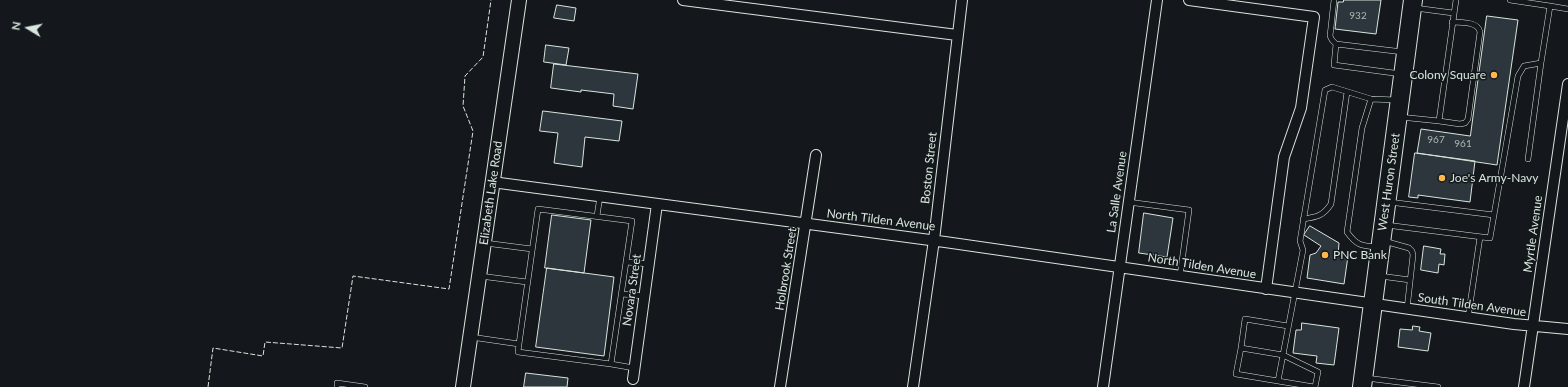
<!DOCTYPE html>
<html>
<head>
<meta charset="utf-8">
<style>
	body { margin:0 }
	#map { position:relative; width:1568px; height:387px; overflow:hidden; background:#14181c; font-family:Lato,sans-serif }
	canvas { display:block }
	.north { position:absolute; left:8px; top:8px; width:40px; height:40px; -webkit-text-stroke:3px #14181c; paint-order:stroke; rotate:280deg; font-size:11px; font-weight:700; line-height:16px; text-align:center; color:#d8e6dc }
	.north::after { content:''; display:block; margin:auto; width:14px; height:18px; background:#d8e6dc; clip-path:polygon(50% 0,100% 100%,50% 72%,0 100%) }
</style>
</head>
<body>
<div id="map">
<canvas width="1568" height="387"></canvas>
<div class="north">N</div>
</div>
<script>
const c = document.querySelector('canvas').getContext('2d');
c.lineJoin = 'round';
function fillPath(path, color) {
  c.fillStyle = color;
  c.fill(path, 'evenodd');
}
function strokePath(path, color, width, dash) {
  c.strokeStyle = color;
  c.lineWidth = width;
  c.lineCap = dash ? 'butt' : 'round';
  c.setLineDash(dash || []);
  c.stroke(path);
}
function drawText(font, color, halo, rows, align = 'center') {
  c.font = font + ' Lato,sans-serif';
  c.lineWidth = 3;
  c.setLineDash([]);
  c.textBaseline = 'middle';
  c.strokeStyle = halo;
  c.fillStyle = color;
  for (const [text, x, y, turn = 0] of rows) {
    c.save();
    c.translate(x, y);
    c.rotate((+turn || 0) * Math.PI / 180);
    c.textAlign = isNaN(turn) ? turn : align;
    if (halo) c.strokeText(text, 0, 0);
    c.fillText(text, 0, 0);
    c.restore();
  }
}
const building = new Path2D(`
	M1344,0h37l-5,34 -41,-5 3,-27h5z
	M557,5l19,3 -2,13 -20,-3z
	M1487,16l31,4 -21,145 -80,-12 4,-24 49,7z
	M546,45l23,3 -3,17 -22,-3z
	M554,64l84,10 -5,35 -20,-3 1,-12 -33,-4v2l-30,-4z
	M543,111l79,10 -3,20 -34,-4 -3,30 -28,-4 4,-30 -18,-2z
	M1415,153l60,8 -5,41 -52,-7v3l-9,-1z
	M1144,213l29,5 -6,39 -28,-4z
	M552,215l39,5 -7,53 -39,-5z
	M1310,226l29,17 -1,12 10,1 -4,28 -37,-6 3,-23 6,-2 5,-7 -17,-11z
	M1424,246l17,3 -1,5h5l-1,11 -5,-1 -1,9 -17,-3z
	M547,268l67,9 -10,79 -68,-9z
	M1302,323l37,5 -5,37 -18,-2 1,-7 -24,-3 3,-23h5z
	M1413,326l7,1 -1,4 12,2 -3,18 -30,-4 2,-18 12,1z
	M526,373l42,5 -1,9h-43z`);
fillPath(building, '#2c363c');
strokePath(building, '#d8e6dc', 1);
const lane = new Path2D(`
	M1334,0l-4,36 2,4 4,4 67,8
	M1510,0l40,6
	M1415,8l38,5
	M1336,44l-2,21 67,9
	M1400,117l39,4 17,-121
	M1439,121l21,3 5,-1 3,-4 12,-87c-2,-11 -19,-9 -28,-10
	M1528,159l13,-96
	M1128,202l61,8 -9,66
	M1389,202l105,13
	M597,216l3,-20
	M1303,219c14,-2 20,-3 28,-15l16,-112
	M1386,225l104,13 28,-162 6,-10 17,-3 9,-57 18,3
	M1384,241l25,7 3,3 1,4 -6,54
	M485,243l47,6
	M1378,247c-16,-1 -21,-1 -31,-15l15,-104 9,-29 25,1
	M626,262l23,2
	M480,276l47,6
	M1380,276l30,4
	M622,294l22,2
	M1468,318l12,-81
	M1288,326l-43,-7 -4,29 42,7 35,17 -3,15
	M471,337l48,7 -1,8 93,12 21,-143 -94,-12 -19,135
	M1241,348l-5,26 42,7
	M611,364l23,4
	M1366,378l72,9
	M337,387v-4l28,4
	M1314,387l-36,-6 25,-131 -3,-9 25,-151 7,-3 39,12`);
const street = new Path2D(`
	M683,0l274,35
	M1189,0l125,17 -13,91 -17,49 -18,132
	M492,182l453,60 569,82 54,5
	M633,379l24,-175
	M780,387l36,-232
	M913,387l21,-147 28,-240
	M1103,387l54,-387
	M1524,387l44,-303`);
const secondary = new Path2D(`
	M463,387l56,-387`);
const highway = new Path2D(`
	M1362,387l51,-387`);
strokePath(lane, '#d8e6dc', 6);
strokePath(street, '#d8e6dc', 12);
strokePath(secondary, '#d8e6dc', 16);
strokePath(highway, '#d8e6dc', 20);
strokePath(lane, '#14181c', 5);
strokePath(street, '#14181c', 10);
strokePath(secondary, '#14181c', 14);
strokePath(highway, '#14181c', 18);
strokePath(new Path2D(`
	M208,387l5,-39 50,8 2,-14 77,6 11,-72 96,13 24,-158 -10,-25 2,-30 18,-19 8,-57`), '#d8e6dc', 1, [5, 2]);
for (const [x, y, r, color] of [
	[1494,75,4,"#ffb74d"],
	[1442,178,4,"#ffb74d"],
	[1325,255,4,"#ffb74d"]
]) {
  const dot = new Path2D();
  dot.arc(x, y, r, 0, 2 * Math.PI);
  c.fillStyle = color;
  c.fill(dot);
  strokePath(dot, '#14181c', 1.5);
}
drawText('10px', '#adbab4', null, [
	["932",1358,16],
	["967",1436,140],
	["961",1463,144]
]);
drawText('12px', '#d8e6dc', '#14181c', [
	["Colony Square",1486,75,"right"],
	["Joe's Army-Navy",1450,178],
	["PNC Bank",1333,255]
], 'left');
drawText('12px', '#d8e6dc', '#14181c', [
	["Boston Street",929,168,-84],
	["West Huron Street",1389,182,-82],
	["La Salle Avenue",1117,192,-82],
	["Elizabeth Lake Road",491,193,-82],
	["North Tilden Avenue",881,220,7],
	["Myrtle Avenue",1533,234,-82],
	["North Tilden Avenue",1202,266,9],
	["Holbrook Street",786,269,-81],
	["Novara Street",632,290,-82],
	["South Tilden Avenue",1472,305,8]
]);
</script>
</body>
</html>
